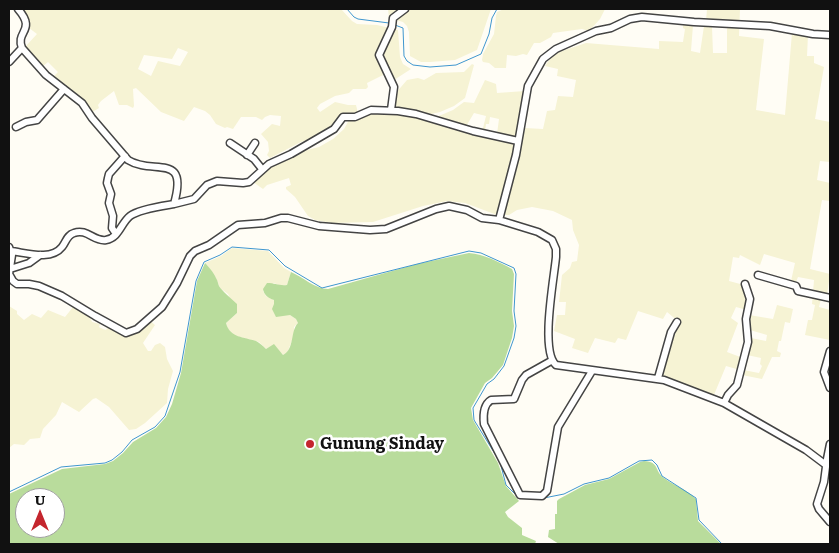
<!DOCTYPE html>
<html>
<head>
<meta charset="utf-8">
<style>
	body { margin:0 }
	#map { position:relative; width:839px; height:553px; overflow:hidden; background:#fffdf5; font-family:Literata,serif }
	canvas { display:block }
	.frame { position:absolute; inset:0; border:10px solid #111; pointer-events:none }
	.north { position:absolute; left:15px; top:488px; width:50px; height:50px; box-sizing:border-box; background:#fff; border:1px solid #a0a0a0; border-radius:50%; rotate:0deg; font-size:14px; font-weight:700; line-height:20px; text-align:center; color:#111 }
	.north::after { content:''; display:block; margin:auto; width:18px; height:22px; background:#c4262e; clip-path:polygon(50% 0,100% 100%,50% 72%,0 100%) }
</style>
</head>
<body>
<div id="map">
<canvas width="839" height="553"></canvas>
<div class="frame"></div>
<div class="north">U</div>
</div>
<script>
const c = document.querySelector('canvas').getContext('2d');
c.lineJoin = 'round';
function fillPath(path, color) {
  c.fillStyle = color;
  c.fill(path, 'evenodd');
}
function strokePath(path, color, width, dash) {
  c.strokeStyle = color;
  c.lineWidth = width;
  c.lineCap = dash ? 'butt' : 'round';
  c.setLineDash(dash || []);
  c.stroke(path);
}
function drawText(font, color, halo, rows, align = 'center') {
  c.font = font + ' Literata,serif';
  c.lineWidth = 5;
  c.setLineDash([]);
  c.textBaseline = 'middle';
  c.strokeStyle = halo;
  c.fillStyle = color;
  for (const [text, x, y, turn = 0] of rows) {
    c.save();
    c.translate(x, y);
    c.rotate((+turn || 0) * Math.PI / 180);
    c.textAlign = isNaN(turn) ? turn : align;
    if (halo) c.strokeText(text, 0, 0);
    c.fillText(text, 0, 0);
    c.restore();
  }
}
fillPath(new Path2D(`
	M21,9h320l11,12 5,3 20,1 21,5 2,27 3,7 8,5 -17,11 -5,-8 -22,11 1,4 -2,2h-13l-4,4 -14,3 -15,8 -3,4 3,4 15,-10 13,3h8l2,8 -2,2h-13l-10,12 -15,10 -17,5 -31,16 -3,-3 2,-4 -1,-9 -7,-8 11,-10 8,2 1,-10 -11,-1 -5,2 -3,3 -6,-3h-15l-8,12 -6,-2 -2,1 -9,-4 -6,-9 -5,-4 -11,-4 -10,14 -23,-9 -25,-24 -3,1 1,17 -1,2 -6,-3h-8l-5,-14 -13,10 -3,4 1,3 -8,5 -7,-12 -8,-8 -23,-16 5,-5 -10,-10 -6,5 -17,-20 12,-13 -8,-6 -1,-11zM178,48l10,4 -8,14 -22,-5 -7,15 -13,-7 6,-14 28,4z
	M388,9h103l-14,41 -22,10 -25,2h-9l-11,-6 -1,-24 -2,-6 -4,-4 -14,-4z
	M504,9h101l-5,10 -11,12 -7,-2 -29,4 -2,4 -11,6h-6l-7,12 -4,-1 -7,2 -9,-1 -1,13h-11l-6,-5 -6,-1 -1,-2 1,-6 11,-20 2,-18 1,-4z
	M707,9h33l-1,27 25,3 -8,71 29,5 7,-82 16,2 -1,21h7v7l10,4 -9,52 15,3v40l-10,-1 -3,19 13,3v18l-8,-1 -12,69 20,5 -3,21 -5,-1 -3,13 11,3v30l-25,-5 3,-15h4l3,-15 -3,-1 2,-24 -16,-3 -2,5 -5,-1 4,-18 -31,-9 -4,11 -20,-10 -1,3 -6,-1 -4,24 15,4 5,15 -2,10 -11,-3 -5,11 7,5 -11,29 16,6 -3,12 -14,-4 -15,36 -52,-21 20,-59 -12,-10 -4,7 -25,-8 -12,29 -8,-2 -3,5 -20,-5 -7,15 -16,-5 3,-9 -21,-8 3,-16h8l1,-13h-7l3,-27 8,-7 2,-6 5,-1 2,-16 -6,-15 -1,-10 -19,-9 -21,-4 -15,3 -8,5h-5l21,-87 18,1 4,-18 8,-1 3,-14 15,1 3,-17 -19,-4 1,-7 -13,-3 7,-10 4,-3 30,-10 73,6v-8l24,1 2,-13 -2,-1v-4l10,1 -2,26 9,2 4,-27 8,1 1,26h14v-31l-21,-1z
	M472,64l2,1 -9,33 -11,8 -14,6 -9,2 -37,-8 1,-12 12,-14 11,-2 6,2 12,-7 28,-1z
	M485,80l11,4 1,9 28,-2 -8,45 -2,2 -18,-4 2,-15 -9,-2 -1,7h-3l-1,8h-3l4,-16 -12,-3 -9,15 -31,-10 19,-8 11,-8 10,1z
	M385,112l31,4 98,27 1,2 -5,23 -13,47 -32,-12 -18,-2 -24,5 -50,16 -41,1 -17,-3 -7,-4 -13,-19 -9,-8v-2l5,-2 -2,-7 -22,7 -4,4 -10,-7 17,-16 22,-10h5l6,-5 16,-4 14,-8 11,-10 5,-9 22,-7z
	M232,248l36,3 16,17 7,4 -4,13 -7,1 -6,-3 -11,8 3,5 8,4v5l11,10h5l6,4 2,4 -4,4v9l-7,17 -4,2 -9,-10 -8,4 -7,-7 -24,-6 -7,-7 -2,-6 11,-10 -9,-19 -8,-6 -4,-10 -11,-15 16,-7z
	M777,305l16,4 -3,14 -5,-1 -4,19h-2l-2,10 4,2 -1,4h-8l-10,22 -20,-4 1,-5 16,3 3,-7 -2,-2 1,-6 -14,-3 4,-17 15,3 1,-6 -17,-5 -1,-15 24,4z
	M9,306l8,5v3l7,6 8,-6 9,4 7,-8 17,7 8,-10 17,10 2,5 8,2 -1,3 4,2 3,1 2,-3 19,7 22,-14 6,5 -12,18 5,8h3l4,-6 5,-2 5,4 2,12 6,12 -5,18 -1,14 -22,20 -9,6 -7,1 -20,-23 -13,-9 -3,1 -14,13 -17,-10 -6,13 -13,14 -3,9 -10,1 -6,6 -10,-1 -5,4z`), '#f6f3d4');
fillPath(new Path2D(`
	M469,253c15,1 30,9 43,16l2,5 -2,37 2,15 -2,12 -9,27 -11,13 -7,5 -14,25 2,12 25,43 8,23 13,15 -14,11 3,5 14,11v7l14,6 -1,3h-526v-50l53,-25 43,-5 8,-3 10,-8 10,-11 23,-14 10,-11 6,-13 9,-31 16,-92 8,-18c3,3 9,10 11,15 2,3 2,6 3,8 2,4 13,13 18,18v9l-11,10c4,15 18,14 30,18 4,2 7,5 10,8l8,-5 9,11c12,-6 7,-24 15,-32l-2,-4 -6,-4 -14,2 -4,-8 2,-5v-4c-6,-2 -10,-5 -11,-11l4,-6c8,0 12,3 20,2l4,-13c12,5 24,17 37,17l89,-25zM25,498h30v30h-30z
	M644,461c16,1 10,10 20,17 10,8 23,11 32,21l2,22 23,23h-162l-11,-7 1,-7 6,-1v-15h2v-13l2,-2 26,-14 24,-6 31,-17z`), '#b9dc9c');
strokePath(new Path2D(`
	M347,9l7,8 4,2 31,4
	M395,25l8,3 1,28 3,5 6,4 17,2 26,-2 25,-11 8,-20 3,-16 5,-9
	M9,492l52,-25 44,-4 7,-3 10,-8 10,-12 23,-13 10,-11 15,-44 16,-91 8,-19 16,-7 12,-8 37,3 16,16 37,22 147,-37 12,2 33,15 2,6 -2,37 2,15 -2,12 -10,28 -10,13 -7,5 -14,24 1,12 26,42 6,23 12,12
	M544,498l20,-4 20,-10 25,-6 30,-17 13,-1 5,5 5,11 34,22 3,22 23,24`), '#3f96cf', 1);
const minor = new Path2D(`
	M18,9c19,22 -3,22 4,39l24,27 36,28 10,15 36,42c25,16 61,-9 46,44l20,-5 13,-14 10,-4 26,2 6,-1 20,-18 22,-10 43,-25 9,-12h12l16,-7 27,1 18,3 57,17 45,10
	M9,62l13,-14
	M391,110l3,-23 -15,-32 13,-28 1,-9 12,-9
	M16,127l10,-5 11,-2 27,-31
	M230,143l24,16 8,10
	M247,155l8,-12
	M499,220l17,-65 12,-69 15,-27 13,-10 40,-18 15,-3 19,-9 12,-2 52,5 76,4 43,8 17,1
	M116,234l-4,-6 1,-12 -4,-13 2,-9 -4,-11 1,-5 1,-4 16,-18
	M9,247l3,8 -3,19 4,7 4,3h12l10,2 23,10 33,20 31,17 11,-4 25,-22 15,-24 13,-27 5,-5 14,-6 29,-20 27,-2 16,-5h7l31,8 51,4 16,-1 50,-20 13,-3 18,4 15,8 17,2 39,12 14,8 4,9v8c-2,22 -16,94 0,108l108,15 60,23 82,47 20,15
	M11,251c16,2 40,10 51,-4 4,-5 5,-12 12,-14 13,-5 20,9 32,7 13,-2 15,-17 24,-24 9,-7 32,-10 44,-12
	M10,269l19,-6 11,-8
	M758,275l38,11 2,5 32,7
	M830,351l-6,21 6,16
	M551,361l-25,14 -4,5 -8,19 -23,1c-8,5 -8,15 -7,24l36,71 22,1 5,-5 11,-64 34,-56
	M658,378l13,-46 6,-10
	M724,403l4,-8 9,-10 11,-43 -2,-23 4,-20 -5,-15
	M830,444l-3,15 -3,23 -7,22 2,5 11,13`);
strokePath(minor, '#444', 9);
strokePath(minor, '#fff', 6);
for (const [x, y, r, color] of [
	[310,444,5,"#c4262e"]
]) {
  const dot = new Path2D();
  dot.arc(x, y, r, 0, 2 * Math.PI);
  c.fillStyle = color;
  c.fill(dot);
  strokePath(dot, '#fff', 2);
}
drawText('bold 16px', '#111', '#fff', [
	["Gunung Sinday",320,444]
], 'left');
</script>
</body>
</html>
